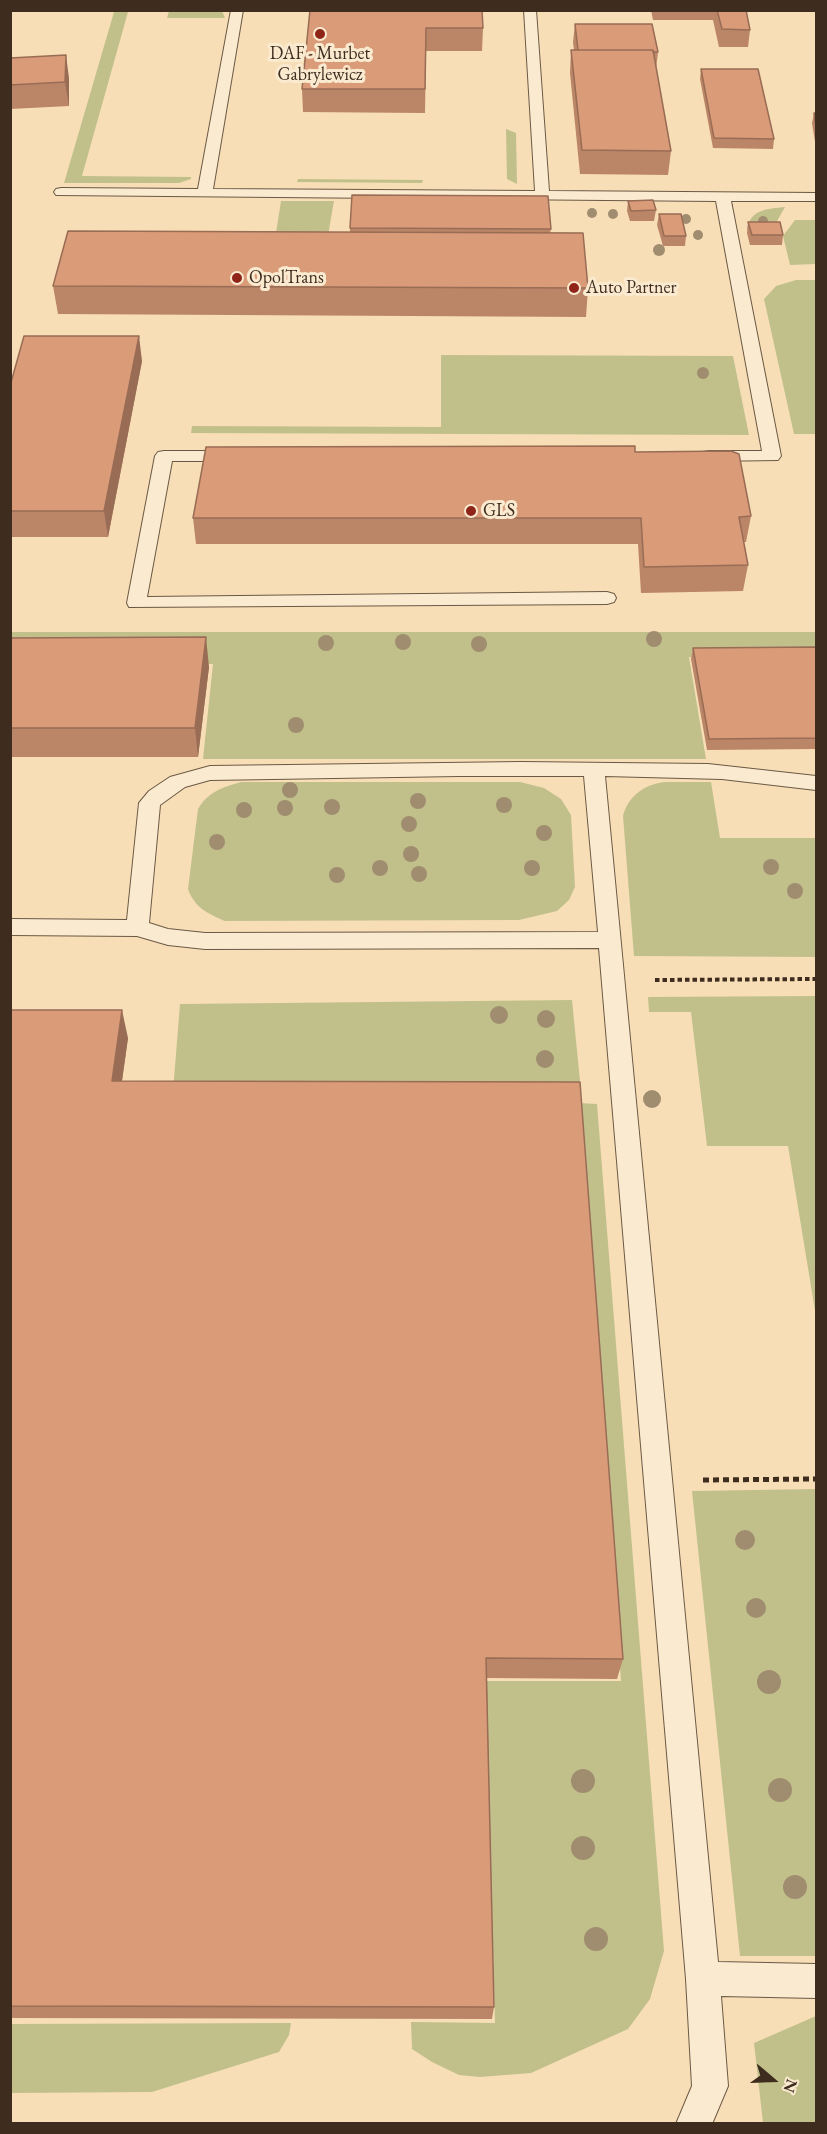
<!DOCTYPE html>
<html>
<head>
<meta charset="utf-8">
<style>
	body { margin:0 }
	#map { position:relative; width:827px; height:2134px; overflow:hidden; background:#f7deb6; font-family:"EB Garamond",serif }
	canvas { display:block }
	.frame { position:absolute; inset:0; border:12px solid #3e2d1f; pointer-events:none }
	.north { position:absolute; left:743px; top:2050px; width:60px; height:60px; -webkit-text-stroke:4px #faead0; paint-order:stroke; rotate:109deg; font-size:16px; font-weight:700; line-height:24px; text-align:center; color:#3e2d1f }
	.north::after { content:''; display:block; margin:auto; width:21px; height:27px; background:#3e2d1f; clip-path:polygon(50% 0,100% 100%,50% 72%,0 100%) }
</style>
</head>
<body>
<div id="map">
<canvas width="827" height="2134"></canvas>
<div class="frame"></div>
<div class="north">N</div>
</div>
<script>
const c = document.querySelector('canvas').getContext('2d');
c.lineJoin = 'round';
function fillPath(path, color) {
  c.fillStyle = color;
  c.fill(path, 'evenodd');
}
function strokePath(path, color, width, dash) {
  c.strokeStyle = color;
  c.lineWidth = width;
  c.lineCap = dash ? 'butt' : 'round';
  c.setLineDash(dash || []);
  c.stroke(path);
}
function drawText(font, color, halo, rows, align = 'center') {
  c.font = font + ' "EB Garamond",serif';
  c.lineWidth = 6;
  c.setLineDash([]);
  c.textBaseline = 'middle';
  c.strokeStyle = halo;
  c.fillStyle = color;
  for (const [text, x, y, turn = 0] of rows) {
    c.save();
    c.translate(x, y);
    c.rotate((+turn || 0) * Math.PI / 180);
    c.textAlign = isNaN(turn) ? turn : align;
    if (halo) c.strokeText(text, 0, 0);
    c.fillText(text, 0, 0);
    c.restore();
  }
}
fillPath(new Path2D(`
	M169,11h53l3,7h-58z
	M114,12h14l-46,164 109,1v2l-12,4h-115z
	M506,129l10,4 1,51 -10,-5z
	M298,179l125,1 -1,3 -125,-1z
	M281,201h53l-10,58 -48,-26z
	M785,207l-13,23h-25c3,-21 20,-21 38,-23z
	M795,220h21v44l-26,1 -7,-29z
	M796,280h20v154h-22l-30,-135 12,-13z
	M441,355l292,1 16,79 -558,-2 1,-7 249,1z
	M10,632h806v24l-127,1 17,102h-503l10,-95h-202z
	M241,782h279l24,6 17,11 10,16 4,72 -6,13 -12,11 -38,9 -294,1c-17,-7 -31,-14 -37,-32l10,-80c10,-17 25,-22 43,-27z
	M665,782h46l9,56h96v119l-182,-1 -11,-140c5,-20 22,-32 42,-34z
	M816,996v321l-28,-171h-81l-16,-134h-42l-1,-15z
	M572,1000l9,91h-408l7,-87z
	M579,1103l18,1 67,847 -14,48 -22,30 -97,44 -51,4 -21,-2 -27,-13 -20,-13 -1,-27 84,1 -9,-342h135z
	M816,1489v467h-76l-48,-465z
	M816,2016v107h-53l-9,-80z
	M291,2023l-2,12 -10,17 -127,40 -141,1v-69z`), '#c1c08b');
const service = new Path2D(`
	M231,10h12l-30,179 322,2 -11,-181h12l13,181 267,2v8h-85l50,255 -3,4 -69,1 -6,-1 -3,-4 3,-4 6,-1h53l-46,-250 -660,-6 -2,-3 2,-3 5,-1 137,1z
	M164,451h72l6,1 3,4 -3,4 -6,1h-64l-25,136 460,-5 7,2 2,4 -2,4 -7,2 -478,3 -2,-4 28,-147 3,-4z
	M521,762l187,2 108,12v14l-94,-11 -117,-3 113,1186 98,2v34l-95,-2 7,90 -16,38h-36l16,-38 -6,-107 -87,-1031 -394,1 -37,-4 -31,-9 -127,-1v-16l117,1 12,-117 10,-12 21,-14 40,-11zM459,776h125l14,156 -393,1 -37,-4 -19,-6 11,-118 25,-18 25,-7z`);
strokePath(service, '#6c5945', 2);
strokePath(new Path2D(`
	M655,980l161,-1`), '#3e2d1f', 4, [4.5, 3]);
strokePath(new Path2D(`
	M703,1480l113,-1`), '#3e2d1f', 5, [6, 4]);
fillPath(service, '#faead0');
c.fillStyle = '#a08d6f';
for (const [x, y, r] of [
	[592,213,5],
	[613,214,5],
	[686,219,5],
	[763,221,5],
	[698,235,5],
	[659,250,6],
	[703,373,6],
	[654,639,8],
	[403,642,8],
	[326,643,8],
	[479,644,8],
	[296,725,8],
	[290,790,8],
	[418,801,8],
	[504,805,8],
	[332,807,8],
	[285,808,8],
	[244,810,8],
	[409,824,8],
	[544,833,8],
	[217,842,8],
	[411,854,8],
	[771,867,8],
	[380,868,8],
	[532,868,8],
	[419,874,8],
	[337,875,8],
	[795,891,8],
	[499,1015,9],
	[546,1019,9],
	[545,1059,9],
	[652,1099,9],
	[745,1540,10],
	[756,1608,10],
	[769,1682,12],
	[583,1781,12],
	[780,1790,12],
	[583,1848,12],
	[795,1887,12],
	[596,1939,12]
]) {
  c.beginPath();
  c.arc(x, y, r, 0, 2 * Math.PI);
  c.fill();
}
fillPath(new Path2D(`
	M310,10l173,18 -1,23h-56l-1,62 -122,-1 -1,-23z
	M651,10h95l4,20 -2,17h-29l-6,-27h-60z
	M575,24l83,28 -2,17 15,82 -3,24 -88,-1 -10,-101 1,-23h3l-1,-8z
	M10,58l59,20v28l-59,3z
	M701,69l73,70 -1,10 -60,-1 -13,-69z
	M814,113h2v35l-4,-25z
	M628,201l28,9 -2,11h-24l-3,-10z
	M659,214l27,22 -1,10h-22l-6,-21z
	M748,222l35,13 -1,10h-32l-3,-12z
	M350,228l201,1 -1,4 38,55 -2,29 -528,-3 -5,-28 297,-54z
	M142,361l-34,176h-98v-151z
	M635,452l116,64 -5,26h-2l4,23 -5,26 -102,2 -3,-49h-442l-3,-26z
	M10,638l199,29 -11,90h-188z
	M816,647v102l-109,1 -16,-91 2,-11z
	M10,1010l118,28 -6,43 501,578 -6,20 -130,-1 7,329 -2,12 -482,-1z`), '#bb8568');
fillPath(new Path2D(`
	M66,55l3,23v28l-4,-24z
	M139,336l3,25 -34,176 -4,-26z
	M206,637l3,30 -11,90 -3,-29z
	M122,1010l6,28 -10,71 -6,-28z`), '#996c55');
const building = new Path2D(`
	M310,10h172l1,18h-57l-1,61h-123z
	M717,10h29l4,20 -28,-1z
	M575,24h77l6,28h-5v-2h-75z
	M571,50h82l18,101 -89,-1z
	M66,55l-1,27 -55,3v-27z
	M701,69h57l16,70 -60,-1z
	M814,113h2v14z
	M352,195l196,1 3,33 -201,-1z
	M653,200l3,10 -25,1 -3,-10z
	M659,214h22l5,22h-22z
	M748,222h32l3,13h-31z
	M68,231l515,2 5,55 -535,-2z
	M24,336h115l-35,175h-94v-125z
	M635,446v6l96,-1 8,3 12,62 -12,1 9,48 -104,2 -3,-49h-448l13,-71z
	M206,637l-11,91h-185v-90z
	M816,647v91l-107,1 -16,-91z
	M10,1010h112l-10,71 468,1 43,577 -137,-1 8,349 -484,-1z`);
fillPath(building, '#da9b79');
strokePath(building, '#996c55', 1.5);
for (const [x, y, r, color] of [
	[320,34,6,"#8f2418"],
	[237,278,6,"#8f2418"],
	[574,288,6,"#8f2418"],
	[471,511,6,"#8f2418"]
]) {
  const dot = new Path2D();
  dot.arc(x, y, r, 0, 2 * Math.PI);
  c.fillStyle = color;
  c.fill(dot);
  strokePath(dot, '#faead0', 2);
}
drawText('18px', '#3e2d1f', '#faead0', [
	["DAF - Murbet",320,54,"center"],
	["Gabrylewicz",320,75,"center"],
	["OpolTrans",249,278],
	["Auto Partner",586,288],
	["GLS",483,511]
], 'left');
</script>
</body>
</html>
